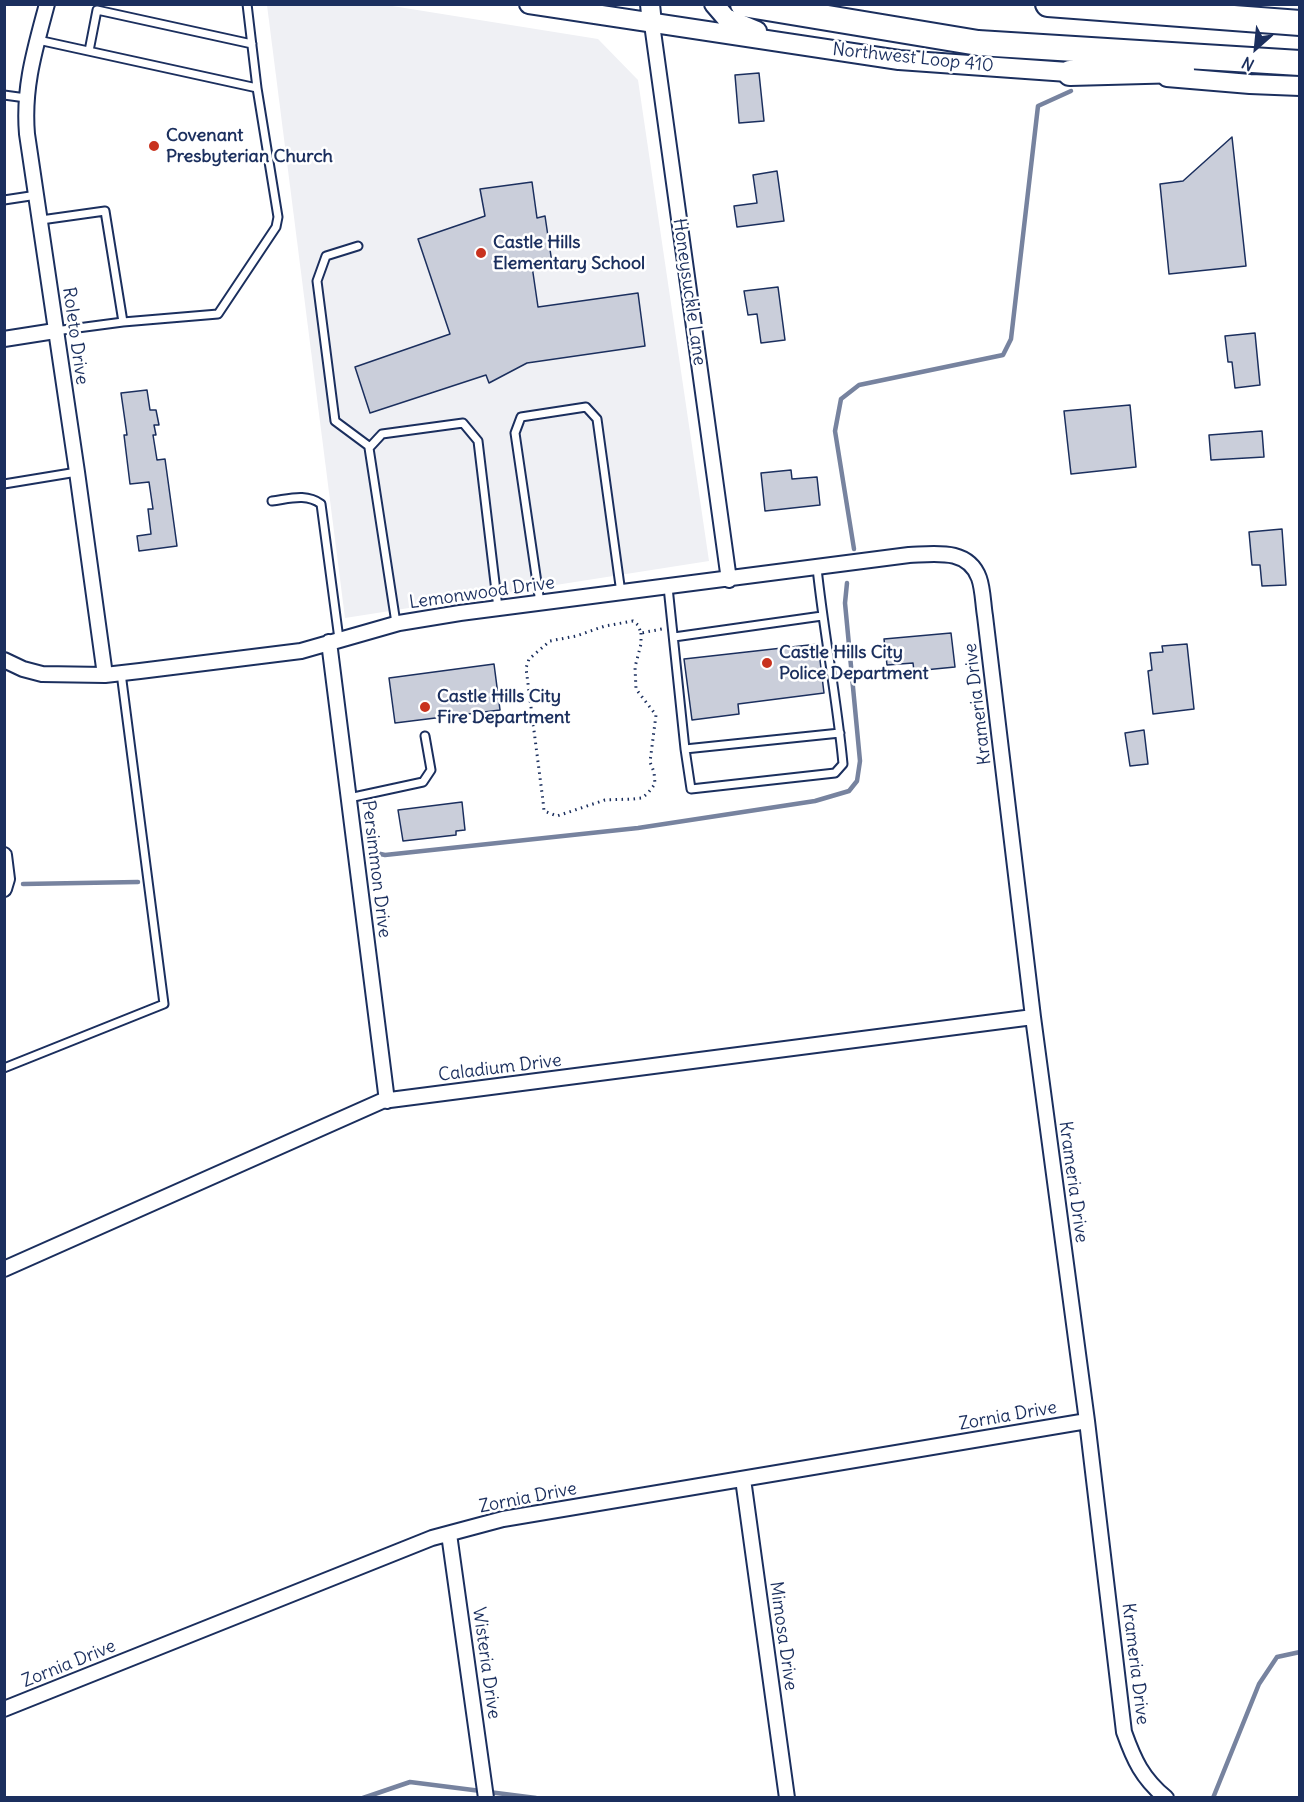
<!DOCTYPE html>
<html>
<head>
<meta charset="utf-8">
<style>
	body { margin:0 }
	#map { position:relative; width:1304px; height:1802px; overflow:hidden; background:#fff; font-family:Delius,sans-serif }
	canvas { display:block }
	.frame { position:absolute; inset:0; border:6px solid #1b2f5e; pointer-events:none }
	.north { position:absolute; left:1226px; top:18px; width:60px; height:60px; -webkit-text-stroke:4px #fff; paint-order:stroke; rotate:207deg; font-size:16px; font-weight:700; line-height:24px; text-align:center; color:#1b2f5e }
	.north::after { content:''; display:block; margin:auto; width:21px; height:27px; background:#1b2f5e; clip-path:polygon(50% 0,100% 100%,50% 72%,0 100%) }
</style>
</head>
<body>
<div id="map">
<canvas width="1304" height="1802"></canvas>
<div class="frame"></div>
<div class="north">N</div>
</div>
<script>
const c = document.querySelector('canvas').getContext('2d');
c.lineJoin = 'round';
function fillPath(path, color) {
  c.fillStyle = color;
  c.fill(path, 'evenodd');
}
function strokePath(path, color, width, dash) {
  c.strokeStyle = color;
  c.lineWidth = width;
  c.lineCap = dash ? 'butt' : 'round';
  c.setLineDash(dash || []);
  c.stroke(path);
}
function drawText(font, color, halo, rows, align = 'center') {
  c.font = font + ' Delius,sans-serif';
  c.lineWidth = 5;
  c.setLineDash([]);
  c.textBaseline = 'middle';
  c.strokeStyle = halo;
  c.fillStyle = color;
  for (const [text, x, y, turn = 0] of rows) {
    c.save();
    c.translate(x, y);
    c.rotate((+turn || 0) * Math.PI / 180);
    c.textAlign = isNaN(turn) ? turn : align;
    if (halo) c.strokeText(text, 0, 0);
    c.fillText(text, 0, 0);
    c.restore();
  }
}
fillPath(new Path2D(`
	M267,5h119l212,34 40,41 71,481 -364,57z`), '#eff0f4');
strokePath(new Path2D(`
	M854,549l-19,-118 6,-32 18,-14 144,-30 8,-16 27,-233 33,-15
	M376,853l9,2 253,-27 177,-27 34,-10 8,-10 3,-20 -15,-158 2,-20
	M23,884l115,-2
	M363,1798l47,-16 126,16
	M1213,1798l46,-114 18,-27 23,-5`), '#77839f', 4.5);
const building = new Path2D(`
	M759,73l5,48 -25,2 -4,-48z
	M1232,137l14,129 -77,8 -9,-90 23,-3z
	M777,171l7,50 -47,6 -3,-21 23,-3 -4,-28z
	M532,182l5,36 8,-2 7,47 -20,3 6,41 100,-14 7,53 -118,17 -38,20 -3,-8 -116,38 -15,-46 95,-33 -32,-95 67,-23 -5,-27z
	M778,287l7,53 -24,3 -4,-29 -9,1 -4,-24z
	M1255,333l5,52 -25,3 -3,-26h-4l-3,-26z
	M147,390l3,20h6l3,15h-5l2,10h-3l4,25 8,-1 12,87 -38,5 -2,-15 14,-2 -3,-25h5l-4,-27 -19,2 -6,-49h3l-6,-42z
	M1130,405l6,62 -65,7 -7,-63z
	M1262,431l2,26 -53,3 -2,-25z
	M791,470l1,9 25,-2 3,28 -55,6 -4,-38z
	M1282,529l4,56 -24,1 -2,-21h-8l-3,-33z
	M951,633l4,34 -41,4 -1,-8 -26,2 -3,-26z
	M818,644l6,49 -86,11 1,10 -47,6 -8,-61z
	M1187,644l7,65 -41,5 -5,-43 4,-1 -2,-17 13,-1 -1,-6z
	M494,664l6,46 -105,13 -6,-45z
	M1144,730l4,34 -18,2 -5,-33z
	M462,802l3,28 -9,1v4l-53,6 -5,-31z`);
fillPath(building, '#caceda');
strokePath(building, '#1b2f5e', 1.5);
const lane = new Path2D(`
	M38,40l219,48 -10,-84
	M89,51l8,-41 155,34
	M4,95l22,3
	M4,200l33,-5
	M41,220l64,-9 18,111 -68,9
	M358,246l-32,10 -9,25 18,140 35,26
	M123,322l95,-8 58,-87 2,-10 -21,-129
	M4,484l73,-12
	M272,501c17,-2 34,-8 49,3l18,135
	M817,568c7,66 20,131 26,196l-8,9 -144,16 -6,-40 155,-16
	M668,587l17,162
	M540,603l-25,-170 6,-16 65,-10 11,12 24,174
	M396,623l-27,-175 13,-14 81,-11 15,18 20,167
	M674,637l148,-21
	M349,798l74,-16 8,-12 -6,-34
	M4,1068l160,-64 -43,-331`);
const street = new Path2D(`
	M47,4c-12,45 -24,83 -20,130l50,338 28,203
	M652,24l77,556
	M4,339l51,-8
	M329,642l58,459
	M4,660l19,9 19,5 63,1 35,-4 161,-20 98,-28 61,-10 449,-58c26,-1 59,-7 70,23 4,11 4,26 6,38l48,401 54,404 37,311c10,28 18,46 42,66
	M4,855l3,24 -3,10
	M4,1269l378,-168 651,-84
	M743,1479l44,319
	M449,1534l37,264
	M4,1709l428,-171 71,-19 584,-98`);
const secondary = new Path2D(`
	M529,4l370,56 183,13
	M650,4l2,20
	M714,4l12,14 31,13
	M1167,77l83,7 50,2`);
const highway = new Path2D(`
	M743,4l235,39 322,20
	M1048,4l252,19
	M1070,73l112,-3`);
strokePath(lane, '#1b2f5e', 11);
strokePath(street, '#1b2f5e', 18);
strokePath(secondary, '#1b2f5e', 22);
strokePath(highway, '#1b2f5e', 28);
strokePath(new Path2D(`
	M641,633v11l-6,23 1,22 20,26 -6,47 4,10 1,12 -7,9 -6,5 -9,1 -28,1 -48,16 -13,-5 -1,-10 -17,-133 3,-9 21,-18 26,-5 29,-10 28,-5 5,4 3,8 21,-4`), '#1b2f5e', 3, [1.5, 4.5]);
strokePath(lane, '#fff', 7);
strokePath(street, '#fff', 14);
strokePath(secondary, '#fff', 18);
strokePath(highway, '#fff', 24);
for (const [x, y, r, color] of [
	[154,146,6,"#c8321e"],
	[481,253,6,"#c8321e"],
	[767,663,6,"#c8321e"],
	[425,707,6,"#c8321e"]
]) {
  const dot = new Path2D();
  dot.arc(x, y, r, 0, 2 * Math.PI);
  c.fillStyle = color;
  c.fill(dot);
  strokePath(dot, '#fff', 2);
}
drawText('18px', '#1b2f5e', '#fff', [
	["Northwest Loop 410",913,58,6],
	["Honeysuckle Lane",689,292,82],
	["Roleto Drive",75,336,82],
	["Lemonwood Drive",482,593,-8],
	["Krameria Drive",978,704,-97],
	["Persimmon Drive",376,869,83],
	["Caladium Drive",500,1068,-7],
	["Krameria Drive",1073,1182,82],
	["Zornia Drive",1008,1416,-10],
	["Zornia Drive",528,1498,-11],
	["Mimosa Drive",783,1636,82],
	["Wisteria Drive",486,1663,82],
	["Zornia Drive",69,1664,-22],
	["Krameria Drive",1135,1664,83]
]);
drawText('bold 18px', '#1b2f5e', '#fff', [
	["Covenant",166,136],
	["Presbyterian Church",166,157],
	["Castle Hills",493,243],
	["Elementary School",493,264],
	["Castle Hills City",779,653],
	["Police Department",779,674],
	["Castle Hills City",437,697],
	["Fire Department",437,718]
], 'left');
</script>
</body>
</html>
